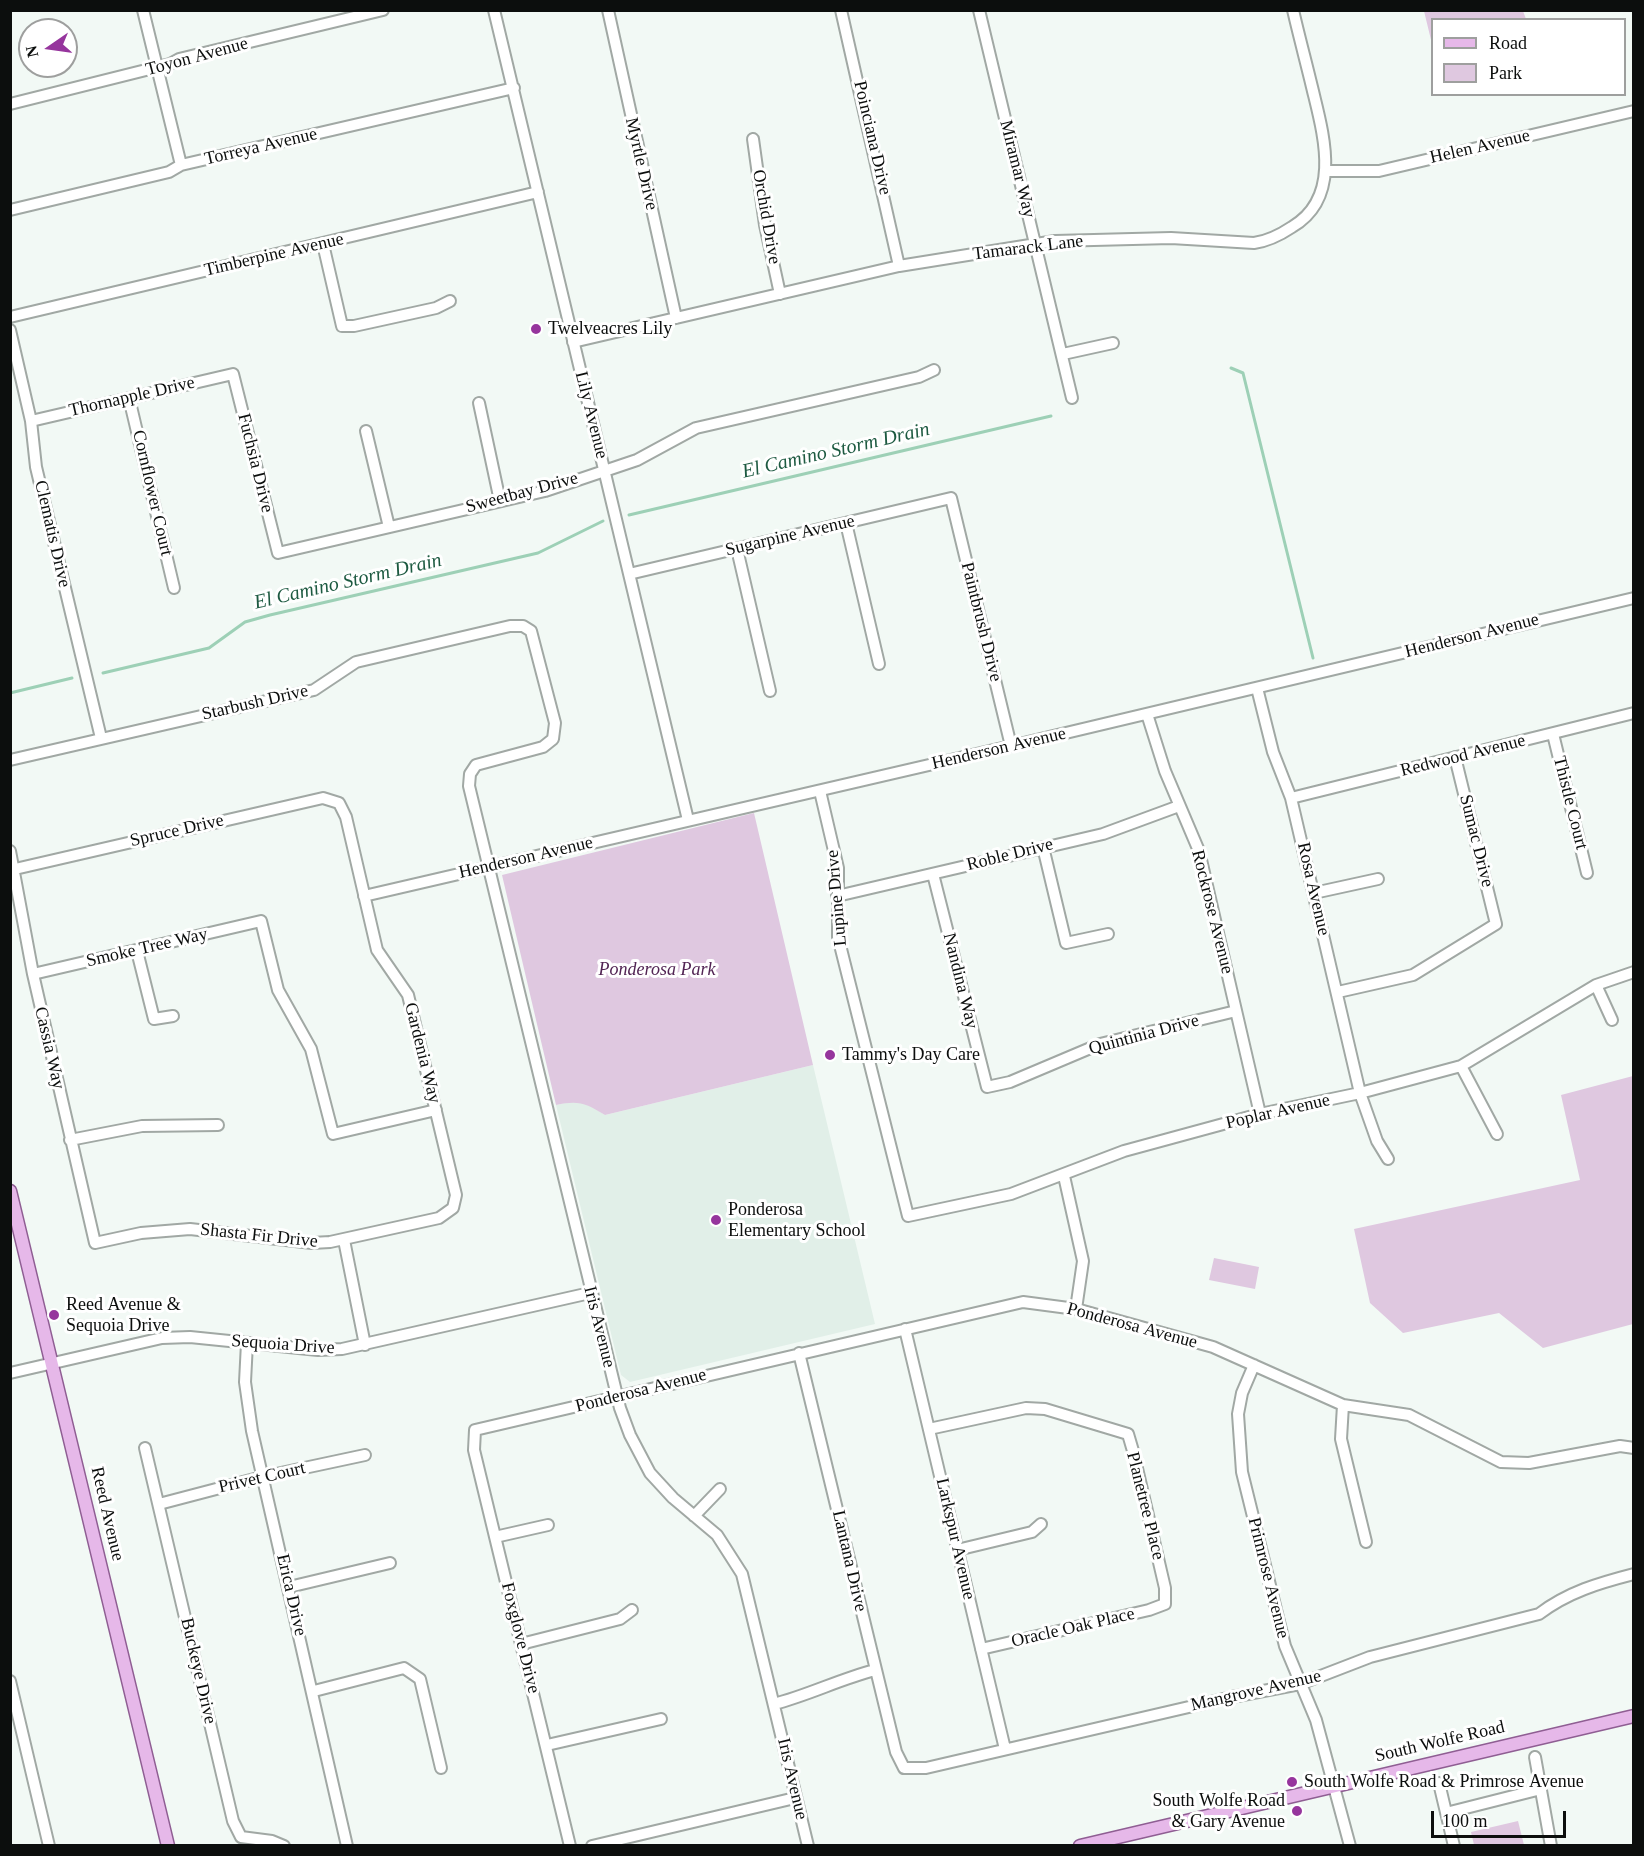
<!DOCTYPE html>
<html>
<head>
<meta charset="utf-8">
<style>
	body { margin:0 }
	#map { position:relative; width:1644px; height:1856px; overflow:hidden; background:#f2f9f5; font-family:Georgia,serif }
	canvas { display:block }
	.frame { position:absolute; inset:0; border:12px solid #0c0e0d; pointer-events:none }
	.legend { position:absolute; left:1431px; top:18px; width:195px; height:78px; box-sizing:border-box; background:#fff; border:2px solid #9e9f9e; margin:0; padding:8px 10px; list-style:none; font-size:18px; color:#0c0e0d }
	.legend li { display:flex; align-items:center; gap:12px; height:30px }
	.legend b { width:30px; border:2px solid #9e9f9e }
	.north { position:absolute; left:18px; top:18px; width:60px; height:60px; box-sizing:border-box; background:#fff; border:2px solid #9e9f9e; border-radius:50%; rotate:257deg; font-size:16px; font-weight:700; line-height:24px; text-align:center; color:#0c0e0d }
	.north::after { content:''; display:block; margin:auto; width:21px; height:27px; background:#96359d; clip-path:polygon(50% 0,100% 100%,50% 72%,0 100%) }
	.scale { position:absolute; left:1431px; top:1811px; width:135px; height:27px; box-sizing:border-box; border:3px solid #0c0e0d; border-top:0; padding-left:8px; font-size:18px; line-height:21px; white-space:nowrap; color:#0c0e0d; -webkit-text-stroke:4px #fff; paint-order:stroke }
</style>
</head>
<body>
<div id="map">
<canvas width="1644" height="1856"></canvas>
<div class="frame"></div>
<ul class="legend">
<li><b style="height:8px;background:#e6b8e9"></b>Road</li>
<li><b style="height:16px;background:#dfc8e0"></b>Park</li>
</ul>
<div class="north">N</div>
<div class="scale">100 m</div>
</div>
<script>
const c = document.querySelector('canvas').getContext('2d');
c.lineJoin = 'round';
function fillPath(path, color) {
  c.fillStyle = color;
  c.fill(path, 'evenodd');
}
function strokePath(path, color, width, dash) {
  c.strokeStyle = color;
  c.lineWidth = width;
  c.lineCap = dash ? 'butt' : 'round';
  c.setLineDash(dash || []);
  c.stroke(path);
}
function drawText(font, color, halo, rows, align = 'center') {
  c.font = font + ' Georgia,serif';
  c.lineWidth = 6;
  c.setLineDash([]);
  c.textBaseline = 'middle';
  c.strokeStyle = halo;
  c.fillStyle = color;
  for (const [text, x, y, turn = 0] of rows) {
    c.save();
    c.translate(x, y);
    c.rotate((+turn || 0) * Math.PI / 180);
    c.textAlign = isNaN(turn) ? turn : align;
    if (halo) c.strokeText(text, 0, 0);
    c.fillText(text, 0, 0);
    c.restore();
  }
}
fillPath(new Path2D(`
	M813,1065l62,259 -245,58 -9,-7 -65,-270 17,-4 12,1 20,13z`), '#e1efe8');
fillPath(new Path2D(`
	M1424,11h99l3,8 -94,1v24z
	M754,813l59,252 -208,50c-19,-12 -27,-15 -49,-10l-54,-230z
	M1633,1076v248l-90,24 -44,-35 -96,20 -33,-30 -16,-74 226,-49 -19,-85z
	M1214,1258l45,9 -4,22 -46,-9z
	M1518,1821l6,24h-50l-3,-13z`), '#dfc8e0');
strokePath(new Path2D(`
	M1231,368l12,5 70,285
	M629,515l422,-99
	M103,673l106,-25 36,-26 25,-7 268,-62 65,-32
	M10,693l62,-15`), '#9dd0b6', 3);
const minor = new Path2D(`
	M143,10l38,155
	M494,10l194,810
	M608,10l68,308
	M841,10l58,256
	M979,10l93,388
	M10,104l160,-40 9,-5 204,-49
	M753,139l12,86 15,69
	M1326,171h53l255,-60
	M10,210l159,-38 12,-7 333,-77
	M323,244l19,82h12l82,-18 14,-7
	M10,317l528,-125
	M10,330l21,91 5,46 65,271
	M573,342l326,-76 156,-25 116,-3 83,5c15,-2 26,-8 38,-16 51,-30 31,-94 20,-140 -6,-25 -13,-51 -19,-77
	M1063,354l50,-11
	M129,398l45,190
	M479,403l21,98
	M31,421l202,-47 45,179 267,-62 92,-31 59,-32 223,-51 15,-7
	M366,431l23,96
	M846,523l33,141
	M737,549l33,142
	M629,574l322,-76 60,248
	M1257,688l16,64 18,46 69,295 17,48 11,18
	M1147,714l18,57 34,80 61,263
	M1553,734l34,139
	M10,760l304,-70 42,-28 154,-36h13l8,5 24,92 -2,16 -10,8 -67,18 -6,9 -1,12 151,622 10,27 20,38 23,25 44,37 25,39 66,272
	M820,791l18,77v69l70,279 103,-22 113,-43 136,-37 100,-21 101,-27 135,-81 38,-13
	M1291,798l343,-85
	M1043,847l23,96 42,-9
	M10,851l23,123 62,269 46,-10 49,-4 122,14 18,-1 109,-24 14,-10 3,-13 -48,-200 -31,-45 -31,-133 -7,-14 -16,-5 -308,71
	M933,874l54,213 23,-5 90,-38 136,-33
	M1314,893l64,-14
	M364,896l647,-150 623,-148
	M837,896l266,-62 76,-28
	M137,951l17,68 19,-3
	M33,974l228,-53 17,69 33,59 22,85 103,-24
	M1596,985l16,35
	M1338,992l75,-17 83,-51 -41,-167
	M1461,1066l36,68
	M70,1140l72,-14 76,-1
	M1064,1176l19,85 -7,48
	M344,1240l21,105
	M905,1329l100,420
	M247,1343l-2,39 7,49 95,415
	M799,1353l97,399 8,16h22l306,-71 68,-13 70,-27 169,-43c29,-22 60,-31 95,-40
	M1254,1365l-12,28 -4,21 4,58 43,174 31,74 34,126
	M10,1373l152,-35 28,-1 128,13 24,-1 248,-56
	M1343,1405l-2,34 25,103
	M929,1429l97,-21 19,1 83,25 5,17 32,137v16l-16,6 -168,39
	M145,1448l88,373 8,16 31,4 12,5
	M159,1504l103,-27 103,-22
	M694,1516l26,-27
	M495,1537l53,-12
	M957,1550l75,-18 9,-8
	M289,1587l101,-24
	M521,1644l99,-25 12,-9
	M10,1681l39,165
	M314,1691l90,-23 16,11 21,89
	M774,1704c35,-9 66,-25 101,-34
	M547,1745l114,-26
	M1535,1757l16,89
	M1439,1783l15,63
	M1446,1813l95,-24
	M570,1846l-96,-396 1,-20 548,-128 53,7 137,38 130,58 66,10 92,47 28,1 91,-17 14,2
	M592,1846l203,-48`);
const major = new Path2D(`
	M10,1191l158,655
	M1080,1846l554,-130`);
strokePath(minor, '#a1a8a4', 14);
strokePath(major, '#8f5e93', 15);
strokePath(minor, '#fff', 10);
strokePath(major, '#e6b8e9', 12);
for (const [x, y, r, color] of [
	[536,329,6,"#96359d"],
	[830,1055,6,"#96359d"],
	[716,1220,6,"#96359d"],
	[54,1315,6,"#96359d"],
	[1292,1782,6,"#96359d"],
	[1297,1811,6,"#96359d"]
]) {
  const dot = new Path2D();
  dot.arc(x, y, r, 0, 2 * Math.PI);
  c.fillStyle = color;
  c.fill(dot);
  strokePath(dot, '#fff', 2);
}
drawText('18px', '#0c0e0d', '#fff', [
	["Toyon Avenue",197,57,-15],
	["Poinciana Drive",872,138,77],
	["Torreya Avenue",261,147,-13],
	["Helen Avenue",1480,147,-13],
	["Myrtle Drive",641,164,77],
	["Miramar Way",1017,169,76],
	["Orchid Drive",766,217,80],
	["Tamarack Lane",1028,248,-7],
	["Timberpine Avenue",274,255,-13],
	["Thornapple Drive",132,397,-13],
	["Lily Avenue",591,415,76],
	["Fuchsia Drive",255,463,76],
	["Cornflower Court",152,493,77],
	["Sweetbay Drive",522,493,-15],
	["Clematis Drive",52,534,77],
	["Sugarpine Avenue",790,536,-13],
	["Paintbrush Drive",981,622,76],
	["Henderson Avenue",1472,636,-14],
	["Starbush Drive",255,703,-13],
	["Henderson Avenue",999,749,-13],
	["Redwood Avenue",1463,756,-14],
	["Thistle Court",1570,803,76],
	["Spruce Drive",177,831,-13],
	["Sumac Drive",1476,841,76],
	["Roble Drive",1010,855,-14],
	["Henderson Avenue",526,858,-13],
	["Rosa Avenue",1313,889,77],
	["Lupine Drive",837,898,-95],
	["Rockrose Avenue",1212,912,76],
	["Smoke Tree Way",147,948,-13],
	["Nandina Way",960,981,76],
	["Quintinia Drive",1144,1035,-15],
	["Cassia Way",49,1048,77],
	["Gardenia Way",422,1053,76],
	["Poplar Avenue",1278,1112,-13],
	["Shasta Fir Drive",259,1236,6],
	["Ponderosa Avenue",1132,1326,15],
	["Iris Avenue",599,1327,76],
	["Sequoia Drive",283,1345,4],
	["Ponderosa Avenue",641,1391,-14],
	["Privet Court",262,1478,-13],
	["Planetree Place",1145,1506,76],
	["Reed Avenue",107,1514,77],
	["Larkspur Avenue",955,1539,77],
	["Lantana Drive",849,1561,77],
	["Primrose Avenue",1268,1578,76],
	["Erica Drive",291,1595,77],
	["Oracle Oak Place",1073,1628,-13],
	["Foxglove Drive",520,1638,76],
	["Buckeye Drive",198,1671,77],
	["Mangrove Avenue",1256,1691,-13],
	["South Wolfe Road",1440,1742,-13],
	["Iris Avenue",792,1779,77]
]);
drawText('18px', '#0c0e0d', '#fff', [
	["Twelveacres Lily",548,329],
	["Tammy's Day Care",842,1055],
	["Ponderosa",728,1210],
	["Elementary School",728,1231],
	["Reed Avenue &",66,1305],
	["Sequoia Drive",66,1326],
	["South Wolfe Road & Primrose Avenue",1304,1782],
	["South Wolfe Road",1285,1801,"right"],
	["& Gary Avenue",1285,1822,"right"]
], 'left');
drawText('italic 18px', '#522554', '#fff', [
	["Ponderosa Park",657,970]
]);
drawText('italic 20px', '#1d5a41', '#fff', [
	["El Camino Storm Drain",836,451,-13],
	["El Camino Storm Drain",348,582,-13]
]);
</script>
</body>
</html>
